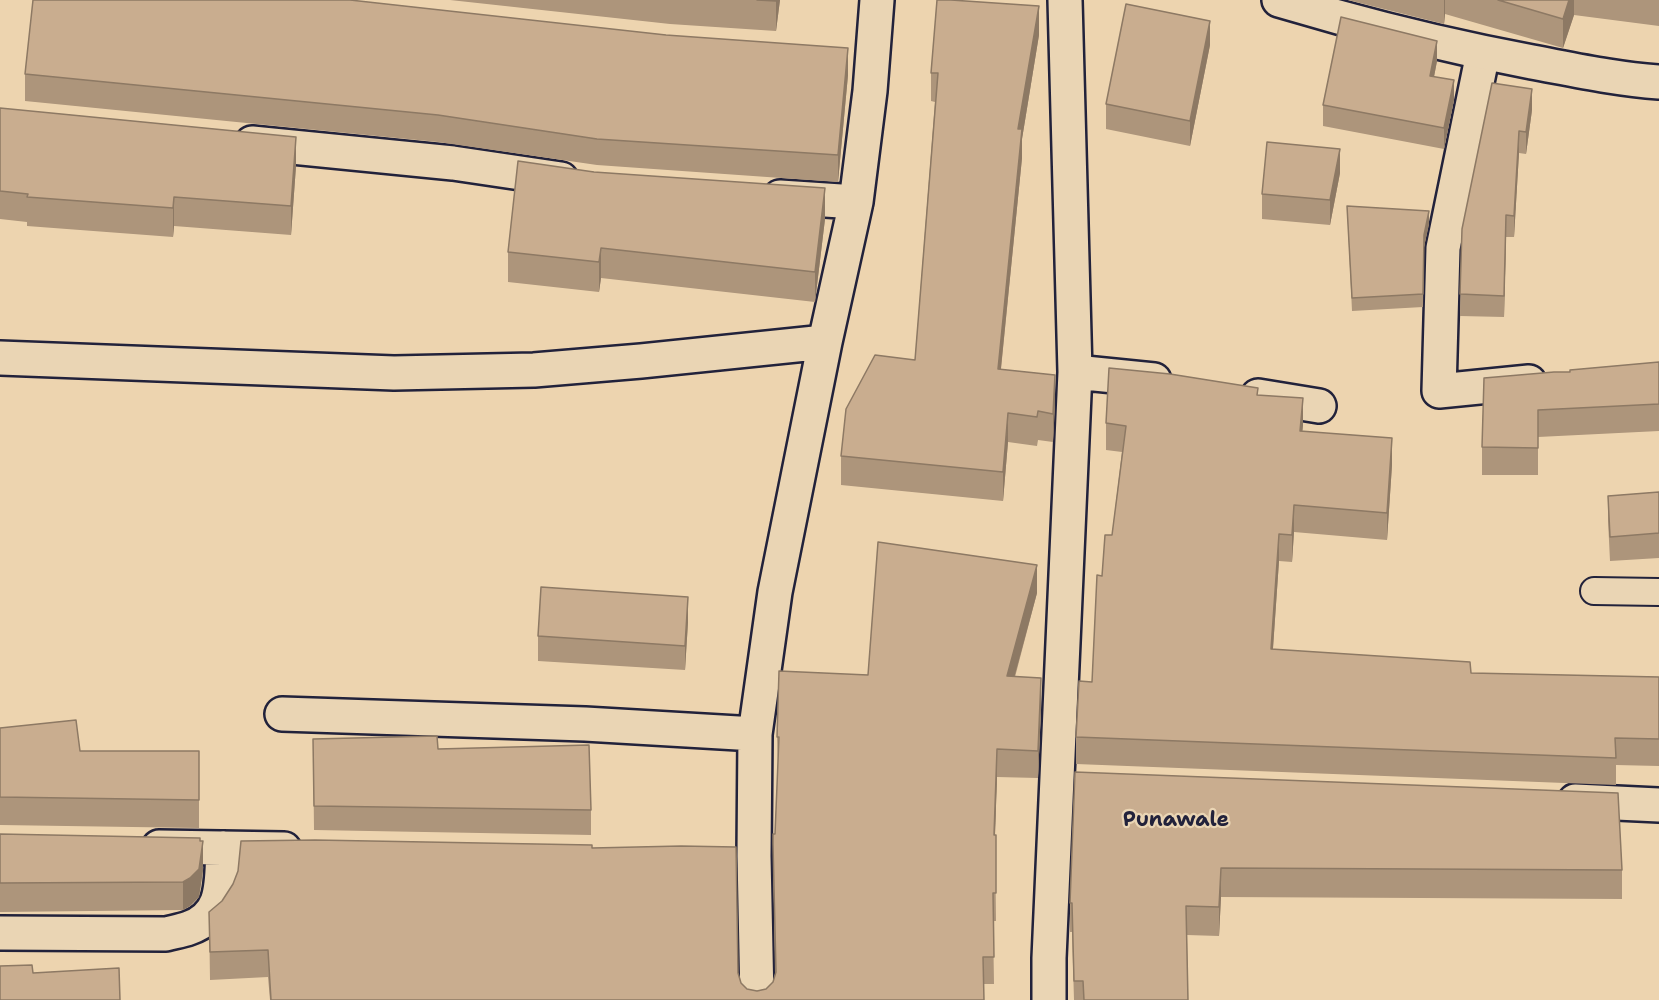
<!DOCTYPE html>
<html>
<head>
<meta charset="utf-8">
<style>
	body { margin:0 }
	canvas { display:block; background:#edd4af }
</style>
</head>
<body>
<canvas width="1659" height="1000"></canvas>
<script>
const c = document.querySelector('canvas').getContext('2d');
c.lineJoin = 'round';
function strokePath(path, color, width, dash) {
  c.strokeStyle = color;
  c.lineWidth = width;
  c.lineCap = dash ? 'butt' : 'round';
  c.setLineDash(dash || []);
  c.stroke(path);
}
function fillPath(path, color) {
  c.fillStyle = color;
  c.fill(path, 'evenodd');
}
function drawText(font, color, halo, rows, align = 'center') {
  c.font = font + ' "Shantell Sans",sans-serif';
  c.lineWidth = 4.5;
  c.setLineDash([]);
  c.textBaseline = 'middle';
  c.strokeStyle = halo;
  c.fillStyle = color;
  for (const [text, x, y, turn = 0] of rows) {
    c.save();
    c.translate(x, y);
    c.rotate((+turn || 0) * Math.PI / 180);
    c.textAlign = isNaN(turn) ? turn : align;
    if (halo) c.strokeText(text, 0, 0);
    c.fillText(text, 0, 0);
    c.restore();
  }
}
const lane = new Path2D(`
	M1594,591l65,1`);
const street = new Path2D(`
	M1483,53l-40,195 -4,143 90,-9
	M252,143l201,20 108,16
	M780,197l76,5
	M0,358l394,15 140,-3 107,-9 184,-19
	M1075,372l79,8
	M1258,396l61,10
	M282,714l303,10 170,10
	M1575,801l84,4
	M159,847l125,2
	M0,933l166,1c7,-2 15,-3 23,-6 37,-13 32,-48 34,-80
	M757,1000l-3,-144 1,-122 20,-142 50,-250 31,-140 14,-111 7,-91
	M1049,1000v-42l26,-586 -10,-372`);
const secondary = new Path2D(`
	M1279,0c83,25 168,46 253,62 43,8 84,17 127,20`);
strokePath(lane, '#22223b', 30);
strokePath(street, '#22223b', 38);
strokePath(secondary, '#22223b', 38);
strokePath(lane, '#ead5b4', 26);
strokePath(street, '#ead5b4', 33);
strokePath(secondary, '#ead5b4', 33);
fillPath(new Path2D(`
	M450,0h330l-4,31 -106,-7z
	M1348,0h311v26l-85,-11 -11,33 -118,-34 -1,10z
	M1039,35l-17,104v19l-21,211 54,35 -2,38 -15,-2 -1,6 -29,-4 -5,59 -162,-16v-29l74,-96 20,-258 -4,-1v-28z
	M1210,45l-20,101 -84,-17v-25z
	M1437,61l-3,16 20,23 -10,49 -121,-23v-21z
	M25,74l823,1 -10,107 -241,-17 -159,-23 -413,-41z
	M0,108l296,58 -5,69 -117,-9 -1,11 -146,-11v-4l-27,-3z
	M1532,110l-6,44 -7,-1 -5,84h-8l-2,80 -44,-1 2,-87z
	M1340,173l-10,52 -68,-6v-25z
	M1347,206l82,18 -5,23 -1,60 -71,4z
	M825,219l-10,83 -214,-24 -2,14 -91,-10v-30z
	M1659,362v69l-121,6v38h-56v-28l88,-75z
	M1258,395l45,30 -1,7 90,33 -5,75 -93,-8 -2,30 -13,-1 -6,88 198,24 188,4v89l-43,-1v20l-540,-21v-27l16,-55 10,-106 10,-41 10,-83 -16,-2v-27z
	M1659,492v66l-49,3 -2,-41v-24z
	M1037,593l-22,84 26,29 -3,72 -41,-1 -2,58 1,86h-3l1,63h-11l1,16h-714l-2,-23 -58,3 -1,-68 383,-64 146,125 3,10 6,6 10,2 9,-2 7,-7 2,-8 -2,-130 2,-10 3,-69 -1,-28 91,-62z
	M688,622l-3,48 -147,-9v-25z
	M0,728l80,23h119v77l-199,-3z
	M313,739l125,10 153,61v25l-277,-5z
	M1075,772l547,98v29l-401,-2 -2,39 -32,-1 1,65h-114l-2,-68h-2v-29z
	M0,834l203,7v28l-4,28 -9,9 -7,4 -183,2z`), '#ad957b');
fillPath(new Path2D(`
	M776,0h4l-4,31z
	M1444,0h1v14l-1,10z
	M1569,0h5v15l-11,33v-29z
	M1039,6v29l-17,104v19l-24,239v-28l20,-240z
	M1210,21v24l-20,101v-25z
	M1437,41v20l-7,36v-21z
	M848,48v27l-10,107v-27z
	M1454,80v20l-10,49v-21z
	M1532,89v21l-6,44v-22z
	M1519,131v22l-5,84v-21z
	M296,137v29l-5,69v-29z
	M1340,149v24l-10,52v-25z
	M825,188v31l-10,83v-30z
	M174,197v29l-1,11v-29z
	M1429,211v13l-5,23 -1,60 1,-72z
	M1506,215v22l-2,80v-21z
	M601,248v30l-2,14v-30z
	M1055,375v29l-2,38v-28z
	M1303,398v27l-3,33v-27z
	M1008,413v29l-5,59v-29z
	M1392,438v27l-5,75v-27z
	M1294,505v27l-2,30v-27z
	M1279,534v27l-8,115v-27z
	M1037,565v28l-30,111v-28z
	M688,597v25l-3,48v-24z
	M1041,678v28l-3,72v-27z
	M997,749v28l-3,86v-28z
	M203,843v28l-4,26 -9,9 -7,4v-28z
	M1221,868v29l-2,39v-29z`), '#8d7964');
const building = new Path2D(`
	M33,0h317l316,35 182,13 -10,107 -241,-16 -159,-24 -413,-41z
	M757,0h19v1z
	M937,0h14l88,6 -21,123h4l-24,240 57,6 -2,39 -15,-3 -1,6 -29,-4 -5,59 -162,-16 5,-47 29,-54 40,5 23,-287h-7z
	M1498,0h71l-6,19z
	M1126,4l84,17 -20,100 -84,-17z
	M1341,17l96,24 -7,35 24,4 -10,48 -121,-23z
	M1492,83l40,6 -6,43 -7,-1 -5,85 -8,-1 -2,81 -44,-2 2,-65z
	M0,108l296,29 -5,69 -117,-9 -1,11 -146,-11 1,-3 -28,-3z
	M1267,142l73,7 -10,51 -68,-6z
	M518,161l76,11 231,16 -10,84 -214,-24 -2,14 -91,-10z
	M1347,206l82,5 -5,24 -1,59 -71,4z
	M1659,362v42l-121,6v38l-56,-1 2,-69 70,-6h16v-2z
	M1109,368l61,6 88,14 -1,7 46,3 -3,33 92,7 -5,75 -93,-8 -2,30 -13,-1 -8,115 199,13 1,11 188,4v62l-44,-1 1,20 -540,-21 3,-56 13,1 5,-107 5,1 3,-41h7l14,-109 -20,-3z
	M1659,492v41l-49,4 -2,-41z
	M878,542l159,23 -30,111 34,2 -3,73 -41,-2 -3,86h2v58h-3l1,64h-11l1,43h-713l-3,-50 -58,2 -1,-40 13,-11 11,-17 5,-13 3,-30 74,-1 277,5v3l89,-2 55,1 2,126 3,10 6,6 10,2 9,-2 7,-7 3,-10 -3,-128v-10h2l4,-97h-2l2,-66 89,4z
	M541,587l147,10 -3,49 -147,-10z
	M76,720l4,31h119v49l-199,-3v-69z
	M437,736l1,13 151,-4 2,65 -277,-4 -1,-67z
	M1075,772l543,21 4,77 -401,-2 -2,39 -33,-1 2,94h-104l-1,-19h-9l-2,-78h-2z
	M0,834l200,4v3h3l-4,28 -9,9 -7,4 -183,1z
	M32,965l1,8 86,-5 1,32h-120v-34z`);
fillPath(building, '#c9ad8f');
strokePath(building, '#8d7964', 1.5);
drawText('bold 21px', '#22223b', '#ead5b4', [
	["Punawale",1176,821]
]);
</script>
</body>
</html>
